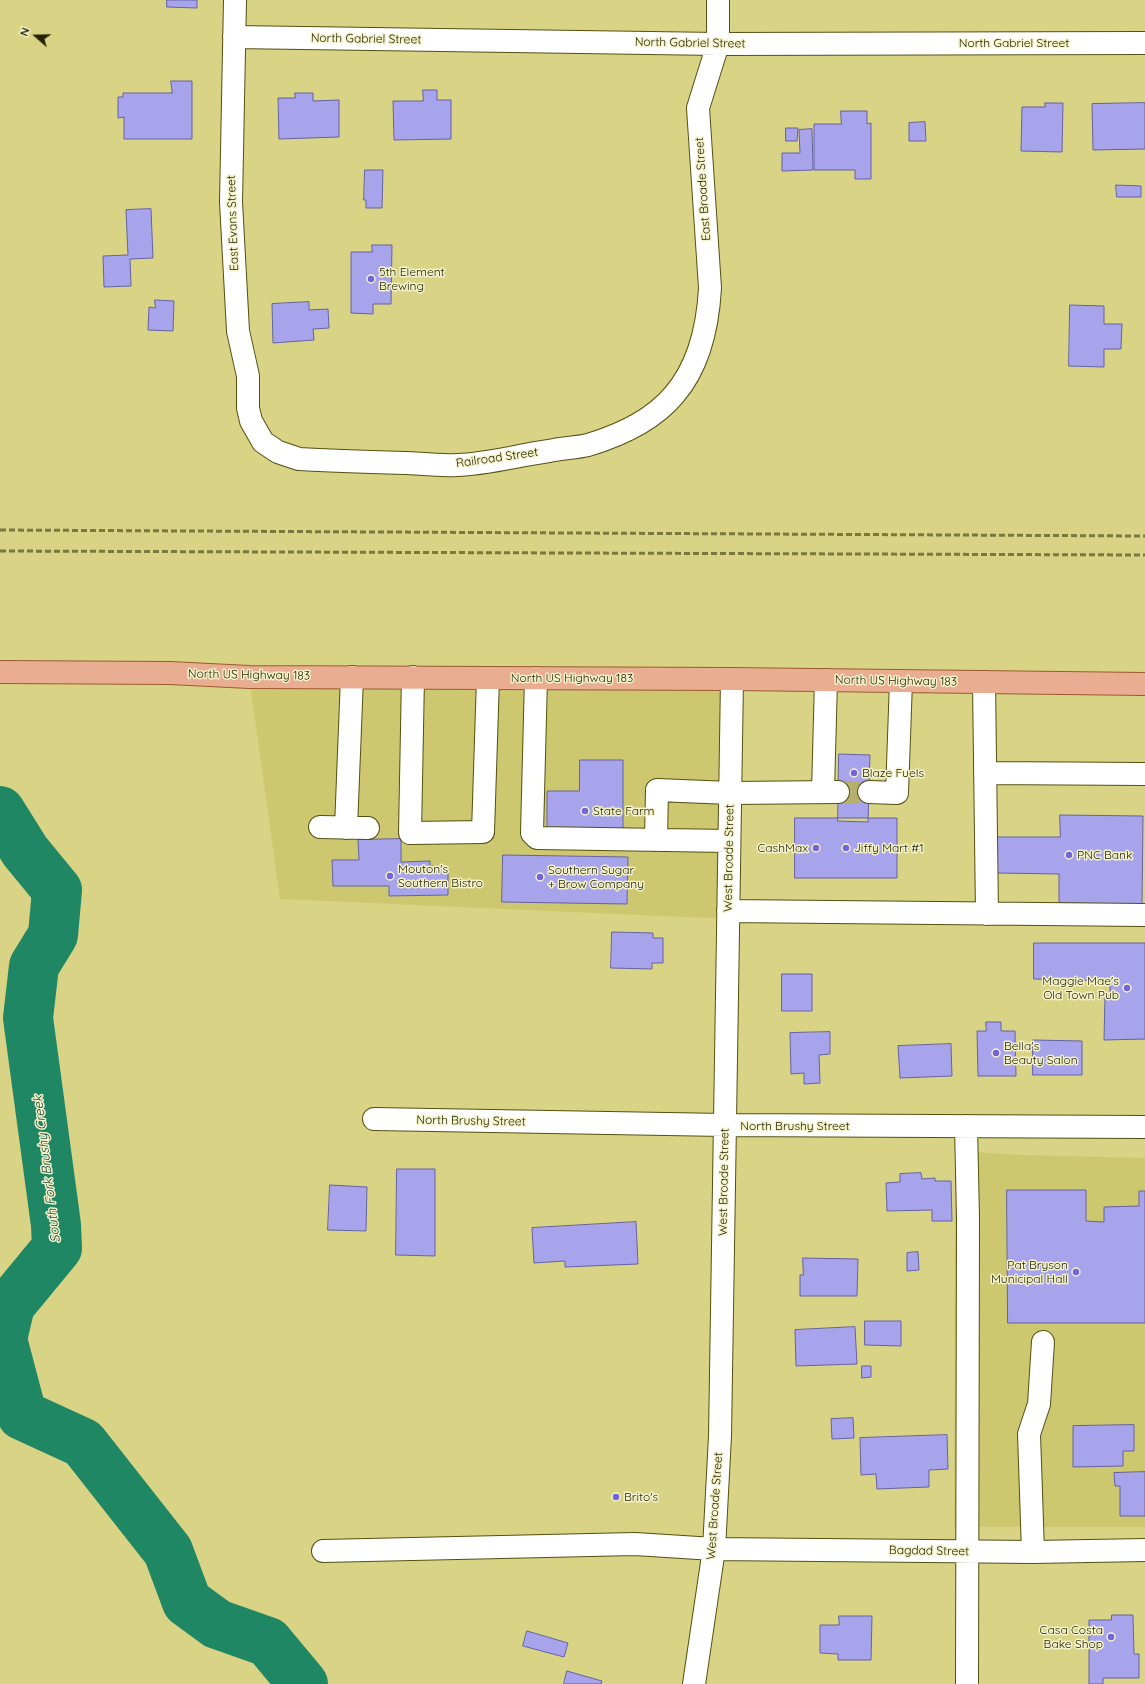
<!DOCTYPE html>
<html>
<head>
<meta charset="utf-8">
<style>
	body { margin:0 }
	#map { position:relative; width:1145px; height:1684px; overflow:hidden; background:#d9d485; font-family:Quicksand,sans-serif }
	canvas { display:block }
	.north { position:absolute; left:16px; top:16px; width:40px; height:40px; -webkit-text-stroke:3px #f5f3cc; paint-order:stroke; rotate:290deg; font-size:11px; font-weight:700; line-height:16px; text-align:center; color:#242201 }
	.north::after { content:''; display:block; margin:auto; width:14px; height:18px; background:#242201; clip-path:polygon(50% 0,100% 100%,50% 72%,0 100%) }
</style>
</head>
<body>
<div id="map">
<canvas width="1145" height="1684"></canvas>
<div class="north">N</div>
</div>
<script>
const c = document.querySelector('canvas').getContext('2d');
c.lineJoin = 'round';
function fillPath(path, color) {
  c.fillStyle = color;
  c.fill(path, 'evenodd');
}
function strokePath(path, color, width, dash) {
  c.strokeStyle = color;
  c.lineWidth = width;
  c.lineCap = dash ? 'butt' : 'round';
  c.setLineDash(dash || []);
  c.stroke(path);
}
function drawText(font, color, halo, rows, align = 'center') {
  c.font = font + ' Quicksand,sans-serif';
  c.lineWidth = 3;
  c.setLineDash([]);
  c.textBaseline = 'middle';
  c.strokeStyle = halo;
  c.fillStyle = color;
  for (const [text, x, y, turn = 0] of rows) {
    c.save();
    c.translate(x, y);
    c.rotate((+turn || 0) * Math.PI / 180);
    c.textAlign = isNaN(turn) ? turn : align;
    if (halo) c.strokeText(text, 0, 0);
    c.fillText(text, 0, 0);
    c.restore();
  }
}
fillPath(new Path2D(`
	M249,677l483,2 -4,240 -448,-20z
	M955,1151l69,4 121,3v369h-191z`), '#cdc870');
strokePath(new Path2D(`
	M0,811l25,40 32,39 -4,45 -19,31 -6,52 28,207 1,23 -47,57 -8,34 20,76 61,28 85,108 19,51 30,22 51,18 35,42`), '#208764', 50);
const building = new Path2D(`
	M167,0h30v8l-30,-1z
	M171,81h21v58h-68v-22l-6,1v-21h5v-4h49z
	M423,90h14v10h14v39l-57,1 -1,-39h30z
	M295,93h18v8l26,-1v37l-60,2 -1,-41h17z
	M1045,103h18l-1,49 -41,-1 1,-44h23z
	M1145,103v46l-52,1 -1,-46z
	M841,111h26v13l4,-1v56h-16v-9h-41v-46h27z
	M925,122l1,19h-17v-18z
	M786,128h12l-1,13h-11z
	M812,129l1,41 -31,1v-18h18l-1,-23z
	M365,170h18l-1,38h-16v-8h-2z
	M1116,185l25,1v11h-24z
	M151,209l2,49 -23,1 1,27 -27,1 -1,-31 25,-1 -2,-45z
	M372,245h20l-1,59h-18v10l-22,-1v-61h21z
	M155,300l19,1 -1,30 -25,-1 1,-23 6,1z
	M309,302v8l19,-1 1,19 -16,1 1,11 -41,3 -1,-39z
	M1070,305l34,1v18h18l-1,25h-17v18l-35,-1z
	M839,754l31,1 -2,67 -30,-1z
	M580,760h43v70h-76v-39h32z
	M1060,815l83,1 -1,88 -83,-1v-29l-63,-1 1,-36h63z
	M795,818h102v60h-102z
	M401,839v23l29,-1v5l18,1v28l-59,1v-10h-56l-1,-26h27l-1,-20z
	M503,855l125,2 -1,47 -125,-2z
	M612,932l41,1v5h10v25h-11v6l-41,-1z
	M1034,943h111v96l-41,1 1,-44h5v-15l-76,-2z
	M782,974h30v37h-30z
	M986,1022h15v9h14l1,45h-38l-1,-45h9z
	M830,1032v22l-11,1 1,28 -16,1v-11l-13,1 -1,-41z
	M1033,1040l49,1v34h-49z
	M951,1044l1,32 -52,2 -2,-32z
	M397,1169h38v87l-39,-1z
	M921,1173l1,6 13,-1v3h16l1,40h-20v-11l-45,1 -1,-28 14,-1v-8z
	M330,1185l37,2 -1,44 -38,-1z
	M1007,1190h79v31l18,1v-15l35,-1v-15h6v132h-137z
	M636,1222l2,42 -73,3v-6l-31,2 -2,-35z
	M918,1252l1,18 -12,1v-18z
	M803,1258l55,1 -1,37h-57v-21h3z
	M865,1321h36v25l-36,-1z
	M855,1327l2,37 -61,2 -1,-36z
	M862,1366h9v11l-9,1z
	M853,1418l1,20 -22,1 -1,-20z
	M1134,1425v26h-11v15l-50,1v-41z
	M947,1435l1,34 -19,1v17l-52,2 -1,-15 -15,1 -1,-37z
	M1145,1472v44h-25v-30h-5l-1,-13z
	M1112,1615h21l1,39h5v24h-36v6h-14v-64h22z
	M839,1616h33l-1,44h-33v-6l-18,-1v-28h19z
	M527,1631l41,12 -4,14 -41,-11z
	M567,1671l35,10 -1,3h-37z`);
fillPath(building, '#a7a4eb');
strokePath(building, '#6661a2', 1);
strokePath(new Path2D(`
	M838,792h31`), '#b5b06b', 22, [22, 11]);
const minor = new Path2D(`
	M235,0l-4,202 7,129 10,45v32l3,13 12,21 15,10 21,7c36,2 73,3 109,4 16,1 33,3 49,2 31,-1 62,-10 92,-14 13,-3 26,-3 39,-6 30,-9 65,-25 86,-50 25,-29 34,-70 36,-107l-12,-180 20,-64v-44
	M234,37l484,7 427,-1
	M413,677l-3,156 73,-1 5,-154
	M536,678l-4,155 5,5 192,3
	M984,682l3,232
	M985,773l160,1
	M823,792l3,-112
	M869,792l28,1 4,-112
	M320,827l48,1
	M346,828l6,-151
	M656,840l1,-50 73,3 108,-1
	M728,911l417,4
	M374,1119l351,6 420,2
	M966,1126l2,92 -1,466
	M323,1551l312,-7 79,5 319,3 112,-2
	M1033,1552l-4,-118 10,-30 4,-62
	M694,1684l20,-135 6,-113 12,-757`);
const major = new Path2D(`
	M0,672l170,1 79,4 483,2 413,5`);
strokePath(minor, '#545012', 24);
strokePath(major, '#9a5a2f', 24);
strokePath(minor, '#fff', 22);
strokePath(major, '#e9ae91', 22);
strokePath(new Path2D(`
	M0,530l1145,6
	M0,551l1145,4`), '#7a7740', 3, [6, 3]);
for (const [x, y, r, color] of [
	[371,279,4,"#7363dd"],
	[854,773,4,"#7363dd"],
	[585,811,4,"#7363dd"],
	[816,848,4,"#7363dd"],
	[846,848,4,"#7363dd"],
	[1069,855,4,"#7363dd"],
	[390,876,4,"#7363dd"],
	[540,877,4,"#7363dd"],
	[1127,988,4,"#7363dd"],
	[996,1053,4,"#7363dd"],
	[1076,1272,4,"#7363dd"],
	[616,1497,4,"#7363dd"],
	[1111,1637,4,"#7363dd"]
]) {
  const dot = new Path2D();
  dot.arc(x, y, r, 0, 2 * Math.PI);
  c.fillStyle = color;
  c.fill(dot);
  strokePath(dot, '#f5f3cc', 1.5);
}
drawText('12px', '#242201', '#f5f3cc', [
	["North Gabriel Street",366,39,1],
	["North Gabriel Street",690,43,1],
	["North Gabriel Street",1014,43],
	["East Broade Street",703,189,-94],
	["East Evans Street",233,223,-92],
	["Railroad Street",497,458,-8],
	["North US Highway 183",249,675,1],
	["North US Highway 183",572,678],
	["North US Highway 183",896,681,1],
	["West Broade Street",729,858,-89],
	["North Brushy Street",471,1121,1],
	["North Brushy Street",795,1126],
	["West Broade Street",724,1182,-89],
	["West Broade Street",715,1506,-86],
	["Bagdad Street",929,1551,1]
]);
drawText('12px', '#242201', '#f5f3cc', [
	["5th Element",379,272],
	["Brewing",379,286],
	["Blaze Fuels",862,773],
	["State Farm",593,811],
	["CashMax",808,848,"right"],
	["Jiffy Mart #1",854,848],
	["PNC Bank",1077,855],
	["Mouton's",398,869],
	["Southern Bistro",398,883],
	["Southern Sugar",548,870],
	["+ Brow Company",548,884],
	["Maggie Mae's",1119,981,"right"],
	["Old Town Pub",1119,995,"right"],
	["Bella's",1004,1046],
	["Beauty Salon",1004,1060],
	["Pat Bryson",1068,1265,"right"],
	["Municipal Hall",1068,1279,"right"],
	["Brito's",624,1497],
	["Casa Costa",1103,1630,"right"],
	["Bake Shop",1103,1644,"right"]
], 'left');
drawText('italic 13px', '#184232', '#f5f3cc', [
	["South Fork Brushy Creek",47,1169,-97]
]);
</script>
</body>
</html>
